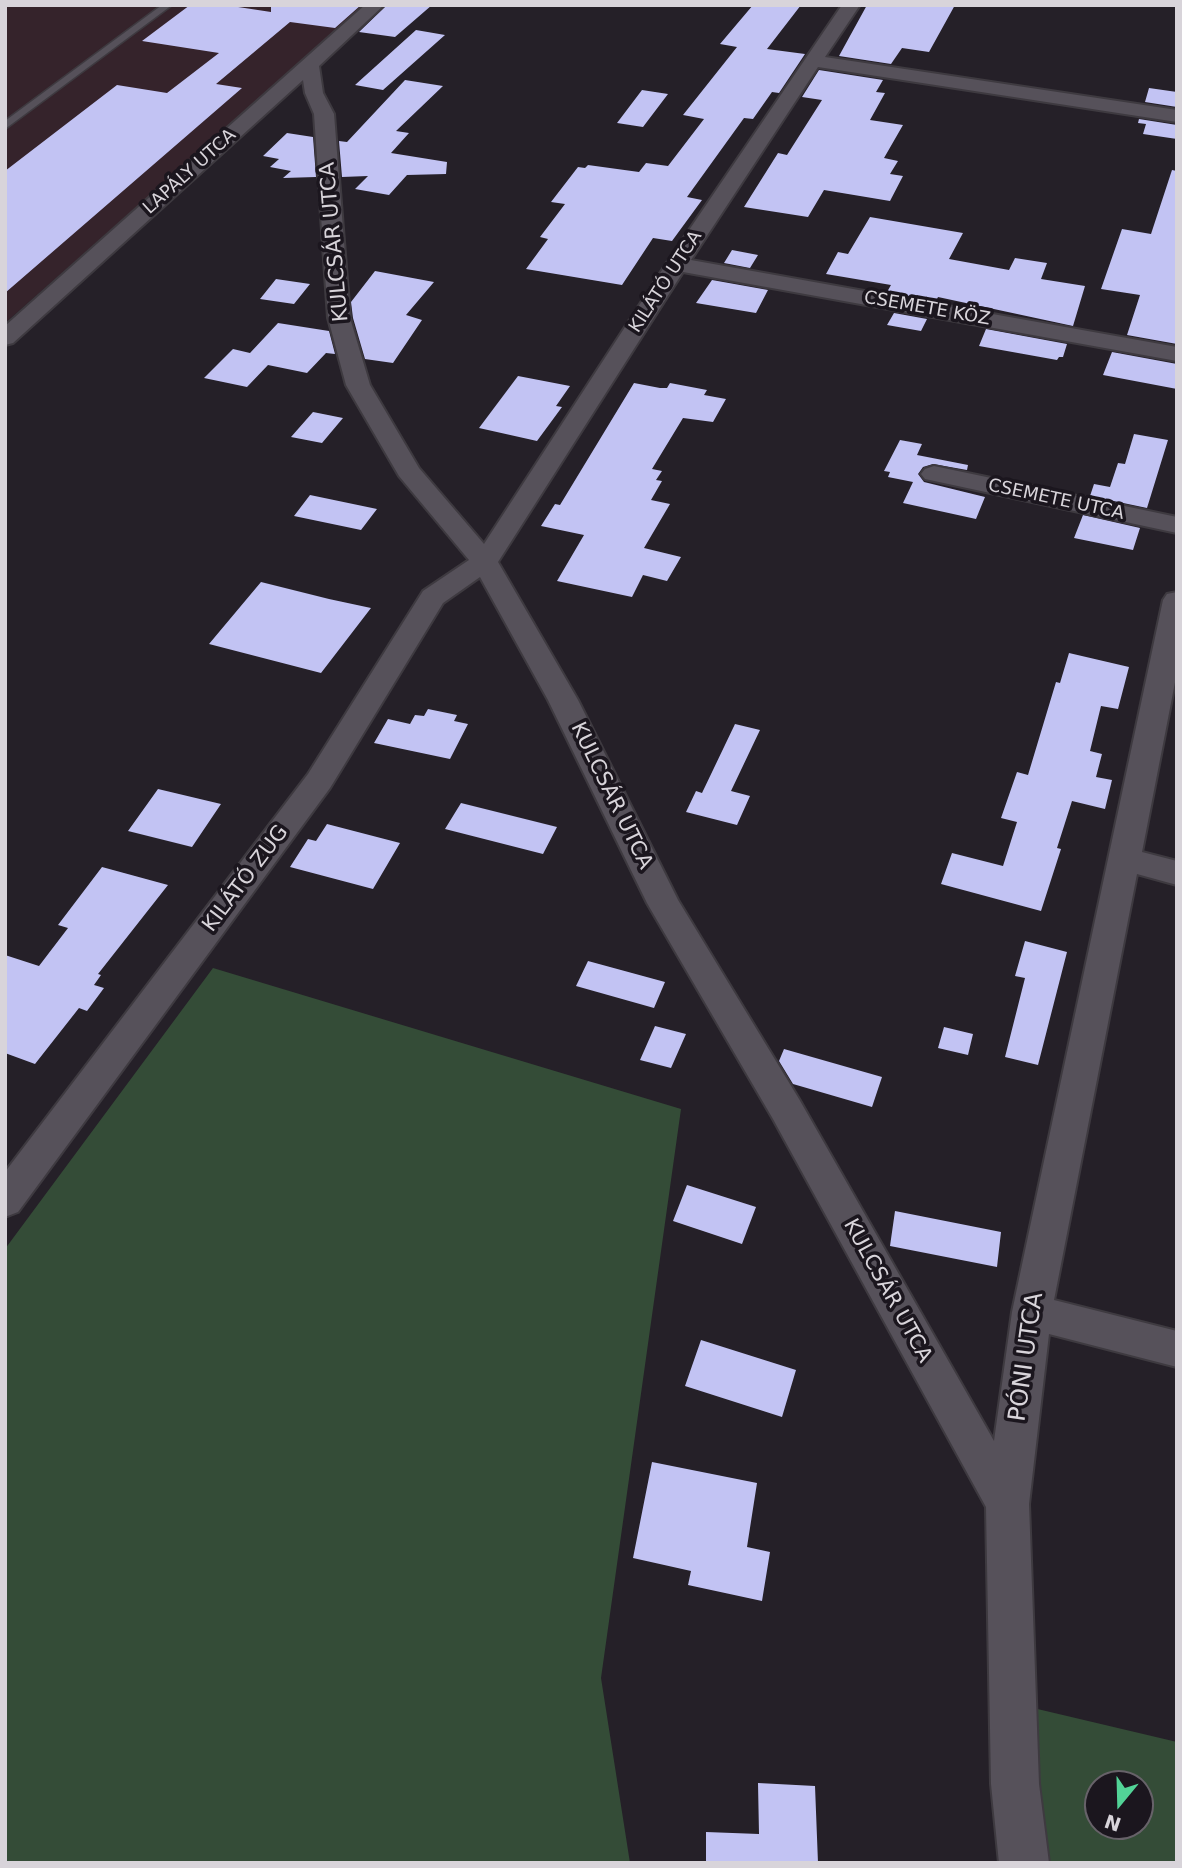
<!DOCTYPE html>
<html>
<head>
<meta charset="utf-8">
<style>
	body { margin:0 }
	#map { position:relative; width:1182px; height:1868px; overflow:hidden; background:#252028; font-family:"DejaVu Sans",sans-serif }
	canvas { display:block }
	.frame { position:absolute; inset:0; border:7px solid #d8d4da; pointer-events:none }
	.north { position:absolute; left:1084px; top:1770px; width:70px; height:70px; box-sizing:border-box; background:#1b161e; border:2px solid #676269; border-radius:50%; rotate:199deg; font-size:19px; font-weight:700; line-height:28px; text-align:center; color:#d8d4da }
	.north::after { content:''; display:block; margin:auto; width:24px; height:32px; background:#52d397; clip-path:polygon(50% 0,100% 100%,50% 72%,0 100%) }
</style>
</head>
<body>
<div id="map">
<canvas width="1182" height="1868"></canvas>
<div class="frame"></div>
<div class="north">N</div>
</div>
<script>
const c = document.querySelector('canvas').getContext('2d');
c.lineJoin = 'round';
function fillPath(path, color) {
  c.fillStyle = color;
  c.fill(path, 'evenodd');
}
function strokePath(path, color, width, dash) {
  c.strokeStyle = color;
  c.lineWidth = width;
  c.lineCap = dash ? 'butt' : 'round';
  c.setLineDash(dash || []);
  c.stroke(path);
}
function drawText(font, color, halo, rows, align = 'center') {
  c.font = font + ' "DejaVu Sans",sans-serif';
  c.lineWidth = 7;
  c.setLineDash([]);
  c.textBaseline = 'middle';
  c.strokeStyle = halo;
  c.fillStyle = color;
  for (const [text, x, y, turn = 0] of rows) {
    c.save();
    c.translate(x, y);
    c.rotate((+turn || 0) * Math.PI / 180);
    c.textAlign = isNaN(turn) ? turn : align;
    if (halo) c.strokeText(text, 0, 0);
    c.fillText(text, 0, 0);
    c.restore();
  }
}
fillPath(new Path2D(`
	M5,5h361l-361,318z`), '#35232b');
fillPath(new Path2D(`
	M213,968l468,141 -80,569 29,185h-625v-614z
	M1029,1707l148,35v121h-136zM1098,1784h42v42h-42z`), '#344c37');
fillPath(new Path2D(`
	M190,5h35l46,7v-7h90l-26,23 -45,-6 -74,62 26,4 -237,205v-122l112,-86 50,8 52,-40 -77,-12z
	M387,5h45l-37,32 -36,-5z
	M753,5h48l-34,44 38,5 -26,39 -7,-1 -19,27 -9,-1 -57,79 15,3 -30,41 -19,-3 -31,47 -96,-16 22,-30 -8,-2 25,-33 -14,-2 27,-35 7,1 3,-3 51,7 7,-9 22,3 36,-47 -21,-4 54,-68 -17,-3z
	M867,5h88l-26,47 -27,-4 -11,16 -52,-8z
	M416,30l29,5 -62,55 -28,-5z
	M819,70l64,10 -7,12 9,1 -15,27 33,5 -19,33 14,3 -8,13 13,2 -13,25 -66,-11 -16,27 -64,-10 34,-54 9,2 35,-55 -20,-3z
	M405,80l38,6 -47,45 13,2 -18,20 56,9 -1,12 -39,1 -18,20 -34,-6 13,-13 -26,1 -3,-36 8,1z
	M1149,88l28,4v15l-32,-5z
	M642,90l26,4 -25,33 -26,-4z
	M1139,119l38,6v14l-34,-5 3,-10 -8,-1z
	M287,133l26,4 3,40 -33,1 8,-7 -21,-4 9,-8 -16,-3z
	M1172,170l5,1v173l-50,-9 13,-40 -39,-6 21,-60 29,5z
	M870,217l93,16 -14,26 60,11 6,-12 32,5 -6,16 44,7 -12,40 -135,-29 -2,4 -49,-9 4,-7 -65,-11 12,-22 10,2z
	M732,250l26,5 -8,13 -26,-5z
	M375,271l59,11 -28,33 16,5 -29,43 -28,-4 -12,-41 -2,-16z
	M276,279l34,5 -16,20 -34,-5z
	M712,280l56,10 -12,23 -60,-10z
	M894,313l33,6 -6,12 -34,-6z
	M278,323l51,8 6,23 -9,-1 -19,20 -39,-8 -21,22 -43,-9 29,-29 17,4z
	M986,329l81,15 -4,13h-4l-2,3 -78,-14z
	M1112,352l65,12v25l-74,-14z
	M518,376l52,10 -14,20 6,1 -25,34 -58,-13z
	M634,383l26,5h7l3,-5 37,7 -3,5 22,4 -13,23 -30,-4 -31,51 10,2 -6,9 6,1 -11,19 19,4 -26,44 37,9 -14,24 -24,-6 -11,22 -75,-16 27,-46 -43,-9 14,-22 5,1z
	M313,412l30,6 -21,25 -31,-6z
	M1134,434l34,6 -21,68 -57,-12 4,-12 16,3 8,-24 7,1z
	M900,440l22,4 -5,11 51,10 -1,5 -34,-6 -10,3 -5,7 6,8 61,15 -9,22 -73,-16 10,-21 -25,-5 2,-5 -6,-1z
	M310,495l67,14 -16,21 -67,-14z
	M1083,515l57,13 -7,22 -59,-12z
	M261,582l68,17 42,9 -50,65 -112,-29z
	M1069,653l60,14 -11,42 -17,-3 -11,45 12,3 -6,23 16,3 -7,29 -33,-8 -15,47 4,1 -20,62 -100,-27 11,-31 51,13 14,-44 -16,-4 16,-46 11,3 28,-93 4,1z
	M428,709l29,6 -3,6 14,3 -18,35 -76,-16 14,-24 22,5 5,-9 9,1z
	M735,724l25,6 -29,61 19,5 -13,29 -51,-13 10,-21 6,2z
	M158,789l63,15 -29,43 -64,-16z
	M461,803l96,24 -14,27 -98,-25z
	M327,824l73,19 -27,46 -83,-22 18,-28 8,2z
	M102,867l66,18 -70,89 3,1 -7,10 10,3 -17,23 -8,-3 -44,56 -30,-11v-98l34,11 29,-38 -10,-3z
	M1025,941l42,11 -29,113 -33,-8 20,-79 -10,-2z
	M588,961l77,21 -11,26 -78,-22z
	M655,1026l31,8 -15,34 -31,-8z
	M944,1027l29,7 -5,21 -30,-7z
	M784,1049l98,28 -10,30 -79,-23 -14,-23z
	M687,1185l69,22 -14,37 -69,-23z
	M895,1211l106,21 -4,35 -107,-21z
	M701,1340l95,30 -14,47 -97,-31z
	M652,1462l105,21 -10,64 23,5 -8,49 -74,-16 3,-14 -58,-13z
	M758,1783l57,3 3,77h-112v-31l53,2z`), '#c2c3f3');
const lane = new Path2D(`
	M162,5h10l-167,124v-8z`);
const street = new Path2D(`
	M365,5h19l-65,61 4,27 11,21 16,204 20,67 49,83 65,76 182,-280 176,-259h18l-35,52 352,53v12l-359,-55 -127,193 486,87v14l-494,-89 -185,290 80,138 100,200 121,199 195,342 18,-129 151,-712 4,-6 10,-2v80l-35,180 35,9v24l-40,-11 -83,426 123,31v36l-128,-33 -20,170 10,280 10,79h-50l-8,-79 -5,-277 -213,-388 -126,-216 -99,-203 -68,-123 -37,26 -113,185 -312,424 -13,5v-45l303,-398 115,-183 46,-31 -70,-84 -53,-91 -18,-67 -14,-204 -9,-21 -2,-13 -290,263 -8,2v-19z
	M934,466l243,51v16l-252,-54 -4,-5 4,-5z`);
strokePath(lane, '#3e3a40', 3);
strokePath(street, '#3e3a40', 4);
fillPath(lane, '#56515a');
fillPath(street, '#56515a');
drawText('18px', '#d8d4da', '#1b161e', [
	["LAPÁLY UTCA",190,172,-42],
	["KILÁTÓ UTCA",666,282,-57],
	["CSEMETE KÖZ",927,309,10],
	["CSEMETE UTCA",1056,500,12]
]);
drawText('21px', '#d8d4da', '#1b161e', [
	["KULCSÁR UTCA",335,242,-95],
	["KULCSÁR UTCA",611,796,64],
	["KILÁTÓ ZUG",246,879,-53],
	["KULCSÁR UTCA",887,1291,61]
]);
drawText('24px', '#d8d4da', '#1b161e', [
	["PÓNI UTCA",1027,1357,-82]
]);
</script>
</body>
</html>
